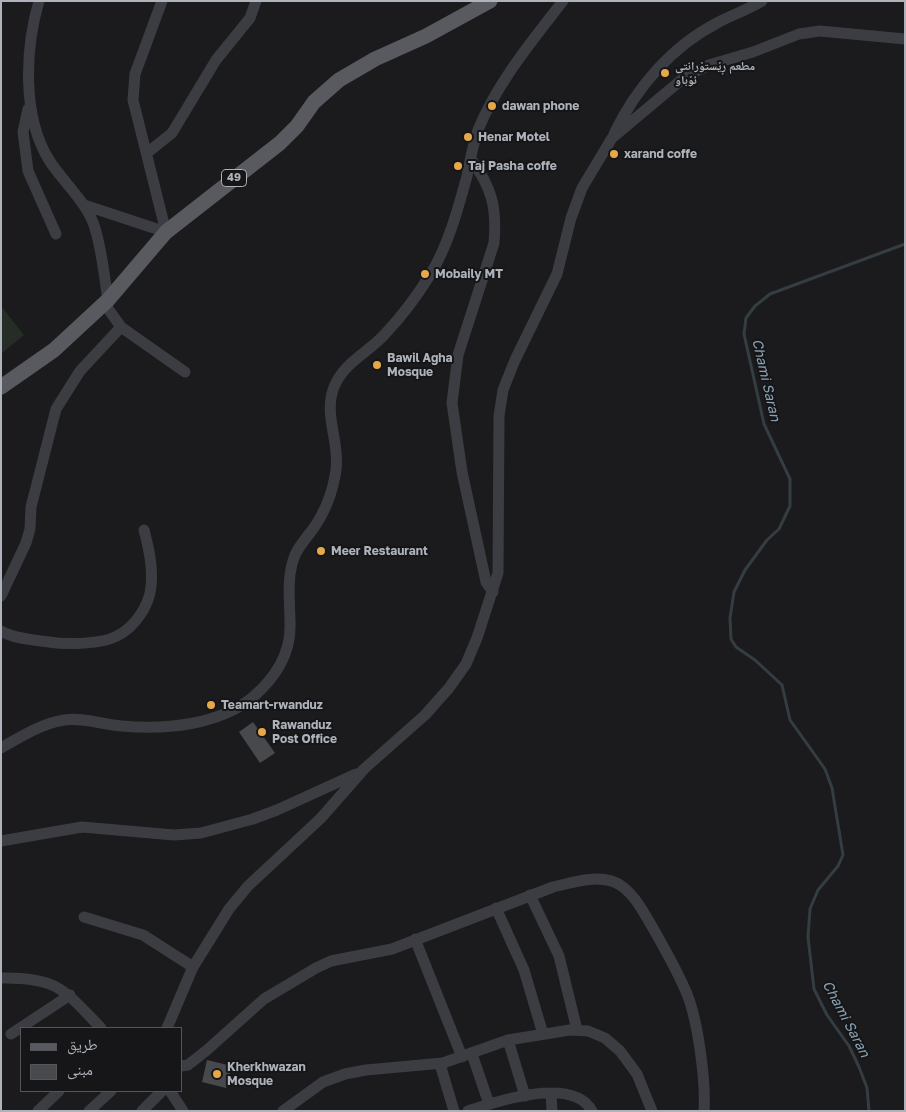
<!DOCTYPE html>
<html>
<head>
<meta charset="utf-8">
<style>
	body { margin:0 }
	#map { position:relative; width:906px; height:1112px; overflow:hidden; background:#1b1b1d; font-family:"Golos Text","Noto Naskh Arabic",sans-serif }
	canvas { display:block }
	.frame { position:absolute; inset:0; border:2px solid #aeb3bb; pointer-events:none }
	.legend { position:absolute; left:20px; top:1027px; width:162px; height:65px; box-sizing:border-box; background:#161618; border:1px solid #535559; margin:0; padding:6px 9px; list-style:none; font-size:15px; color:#aeb3bb }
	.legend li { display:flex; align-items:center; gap:10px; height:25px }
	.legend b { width:25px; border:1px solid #535559 }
</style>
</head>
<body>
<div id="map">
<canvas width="906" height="1112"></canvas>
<div class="frame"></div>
<ul class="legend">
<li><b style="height:6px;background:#585a60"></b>طريق</li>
<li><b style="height:14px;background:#48494d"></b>مبنى</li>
</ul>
</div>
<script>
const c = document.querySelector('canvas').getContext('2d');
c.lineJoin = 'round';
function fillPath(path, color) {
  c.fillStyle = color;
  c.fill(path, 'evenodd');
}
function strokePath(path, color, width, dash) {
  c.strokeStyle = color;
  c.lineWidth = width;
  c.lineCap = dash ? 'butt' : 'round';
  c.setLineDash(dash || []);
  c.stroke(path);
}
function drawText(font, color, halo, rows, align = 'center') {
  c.font = font + ' "Golos Text","Noto Naskh Arabic",sans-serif';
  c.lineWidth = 4;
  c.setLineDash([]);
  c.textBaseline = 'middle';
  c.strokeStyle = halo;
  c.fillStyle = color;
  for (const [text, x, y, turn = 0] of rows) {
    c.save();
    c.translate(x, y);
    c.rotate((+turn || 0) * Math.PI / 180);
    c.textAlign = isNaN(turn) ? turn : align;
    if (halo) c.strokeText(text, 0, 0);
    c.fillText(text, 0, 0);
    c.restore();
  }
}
fillPath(new Path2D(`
	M1,306l23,29 -22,18 -1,-2z`), '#252d26');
strokePath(new Path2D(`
	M869,1111l-2,-23 -8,-21 -10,-21 -22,-31 -13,-26 -6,-52 2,-28 8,-19 20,-24 5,-11 -11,-67 -7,-19 -35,-49 -8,-35 -27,-25 -19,-13 -5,-8 -1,-21 4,-26 11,-22 22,-30 12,-11 11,-23v-27l-26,-55 -20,-90 2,-16 9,-12 15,-12 135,-50`), '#333d42', 3);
fillPath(new Path2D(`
	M253,722l22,31 -15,10 -21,-31z
	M207,1060l25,6 -6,22 -24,-6z`), '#48494d');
strokePath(new Path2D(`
	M39,1c-14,48 -17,115 10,159 14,22 36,40 45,65 8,24 10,50 14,75
	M28,109l-5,23 5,39 28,63
	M614,134c22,-46 57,-87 103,-111 15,-8 30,-13 45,-22
	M147,153l25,-20 44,-73 34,-42 6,-17
	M471,159c21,29 26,48 23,84l-36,112 -6,48 10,69 24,110 7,10
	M84,205l82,27 -33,-132 2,-26 27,-73
	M104,303l17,24 64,45
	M1,596l25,-53 4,-14 1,-22 25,-98 24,-38 41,-44
	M1,631c13,8 34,9 48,11 18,3 53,2 68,-6 18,-9 32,-30 34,-49 2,-20 -2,-38 -7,-57
	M1,748c19,-11 42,-25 63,-28 20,-3 39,5 58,6 44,4 97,-1 131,-29 22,-19 38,-44 37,-73 0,-23 -4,-47 5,-69 4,-9 12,-18 18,-26 12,-17 20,-38 23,-59 4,-29 -13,-55 -2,-83 10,-25 34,-34 51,-53 17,-18 32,-38 45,-59 18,-29 28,-66 37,-99 3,-15 6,-32 11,-46 19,-47 54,-89 85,-129
	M1,841l81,-14 92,8 27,-2 52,-14 24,-9 79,-36
	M530,895l29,61 18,74
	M496,908l28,62 19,64
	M84,917l59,18 50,32
	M415,939l47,118
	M1,978c57,-1 63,12 100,50
	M167,1028l26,-61 36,-58 19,-23 73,-68 43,-49 61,-54 24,-27 17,-24 11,-26 21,-65 1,-157 4,-26 12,-30 42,-86 14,-56 11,-30 30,-50 74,-62 23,-11 44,-13 46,-18 21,-3 85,8
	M11,1034l59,-39
	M508,1040l17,56
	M472,1054l17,50
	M440,1064l14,47
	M181,1066l7,-1 19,-15 57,-51 52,-31 15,-7 61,-12 161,-62c21,-5 51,-15 70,0 14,11 22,28 31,43 12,21 24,42 33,64 11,27 19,88 17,117
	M170,1091l13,20
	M551,1093l1,18
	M38,1111l21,-20
	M89,1111l22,-20
	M142,1111l20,-20
	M283,1111l40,-29 22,-8 21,-4 77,-7 65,-23 62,-10 18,1 17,7 15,13 17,23 15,37
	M468,1111c29,-10 105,-35 124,0`), '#3c3d42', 11);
strokePath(new Path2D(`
	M1,387l53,-37 54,-50 58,-68 114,-89 17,-17 17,-24 25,-22 36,-21 51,-23 64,-35`), '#585a60', 15);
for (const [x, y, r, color] of [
	[665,73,5,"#e6a94a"],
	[492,106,5,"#e6a94a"],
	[468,137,5,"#e6a94a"],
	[614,154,5,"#e6a94a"],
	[458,166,5,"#e6a94a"],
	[425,274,5,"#e6a94a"],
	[377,365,5,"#e6a94a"],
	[321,551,5,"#e6a94a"],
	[211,705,5,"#e6a94a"],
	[262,732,5,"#e6a94a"],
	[217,1074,5,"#e6a94a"]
]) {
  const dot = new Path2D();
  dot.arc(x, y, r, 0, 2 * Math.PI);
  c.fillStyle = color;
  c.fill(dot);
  strokePath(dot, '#161618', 2);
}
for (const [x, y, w] of [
	[234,178,25]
]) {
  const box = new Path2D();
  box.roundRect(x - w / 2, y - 8.5, w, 17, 4);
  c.fillStyle = '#161618';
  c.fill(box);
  strokePath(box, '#aeb3bb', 1);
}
drawText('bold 11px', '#aeb3bb', null, [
	["49",234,178]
]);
drawText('bold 12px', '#aeb3bb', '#161618', [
	["مطعم ڕێستۆرانتی",675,66],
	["ئۆباو",675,80],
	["dawan phone",502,106],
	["Henar Motel",478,137],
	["xarand coffe",624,154],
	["Taj Pasha coffe",468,166],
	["Mobaily MT",435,274],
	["Bawil Agha",387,358],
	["Mosque",387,372],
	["Meer Restaurant",331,551],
	["Teamart-rwanduz",221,705],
	["Rawanduz",272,725],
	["Post Office",272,739],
	["Kherkhwazan",227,1067],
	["Mosque",227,1081]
], 'left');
drawText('italic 14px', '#89a2b3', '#161618', [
	["Chami Saran",766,380,77],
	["Chami Saran",846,1019,62]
]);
</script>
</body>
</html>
